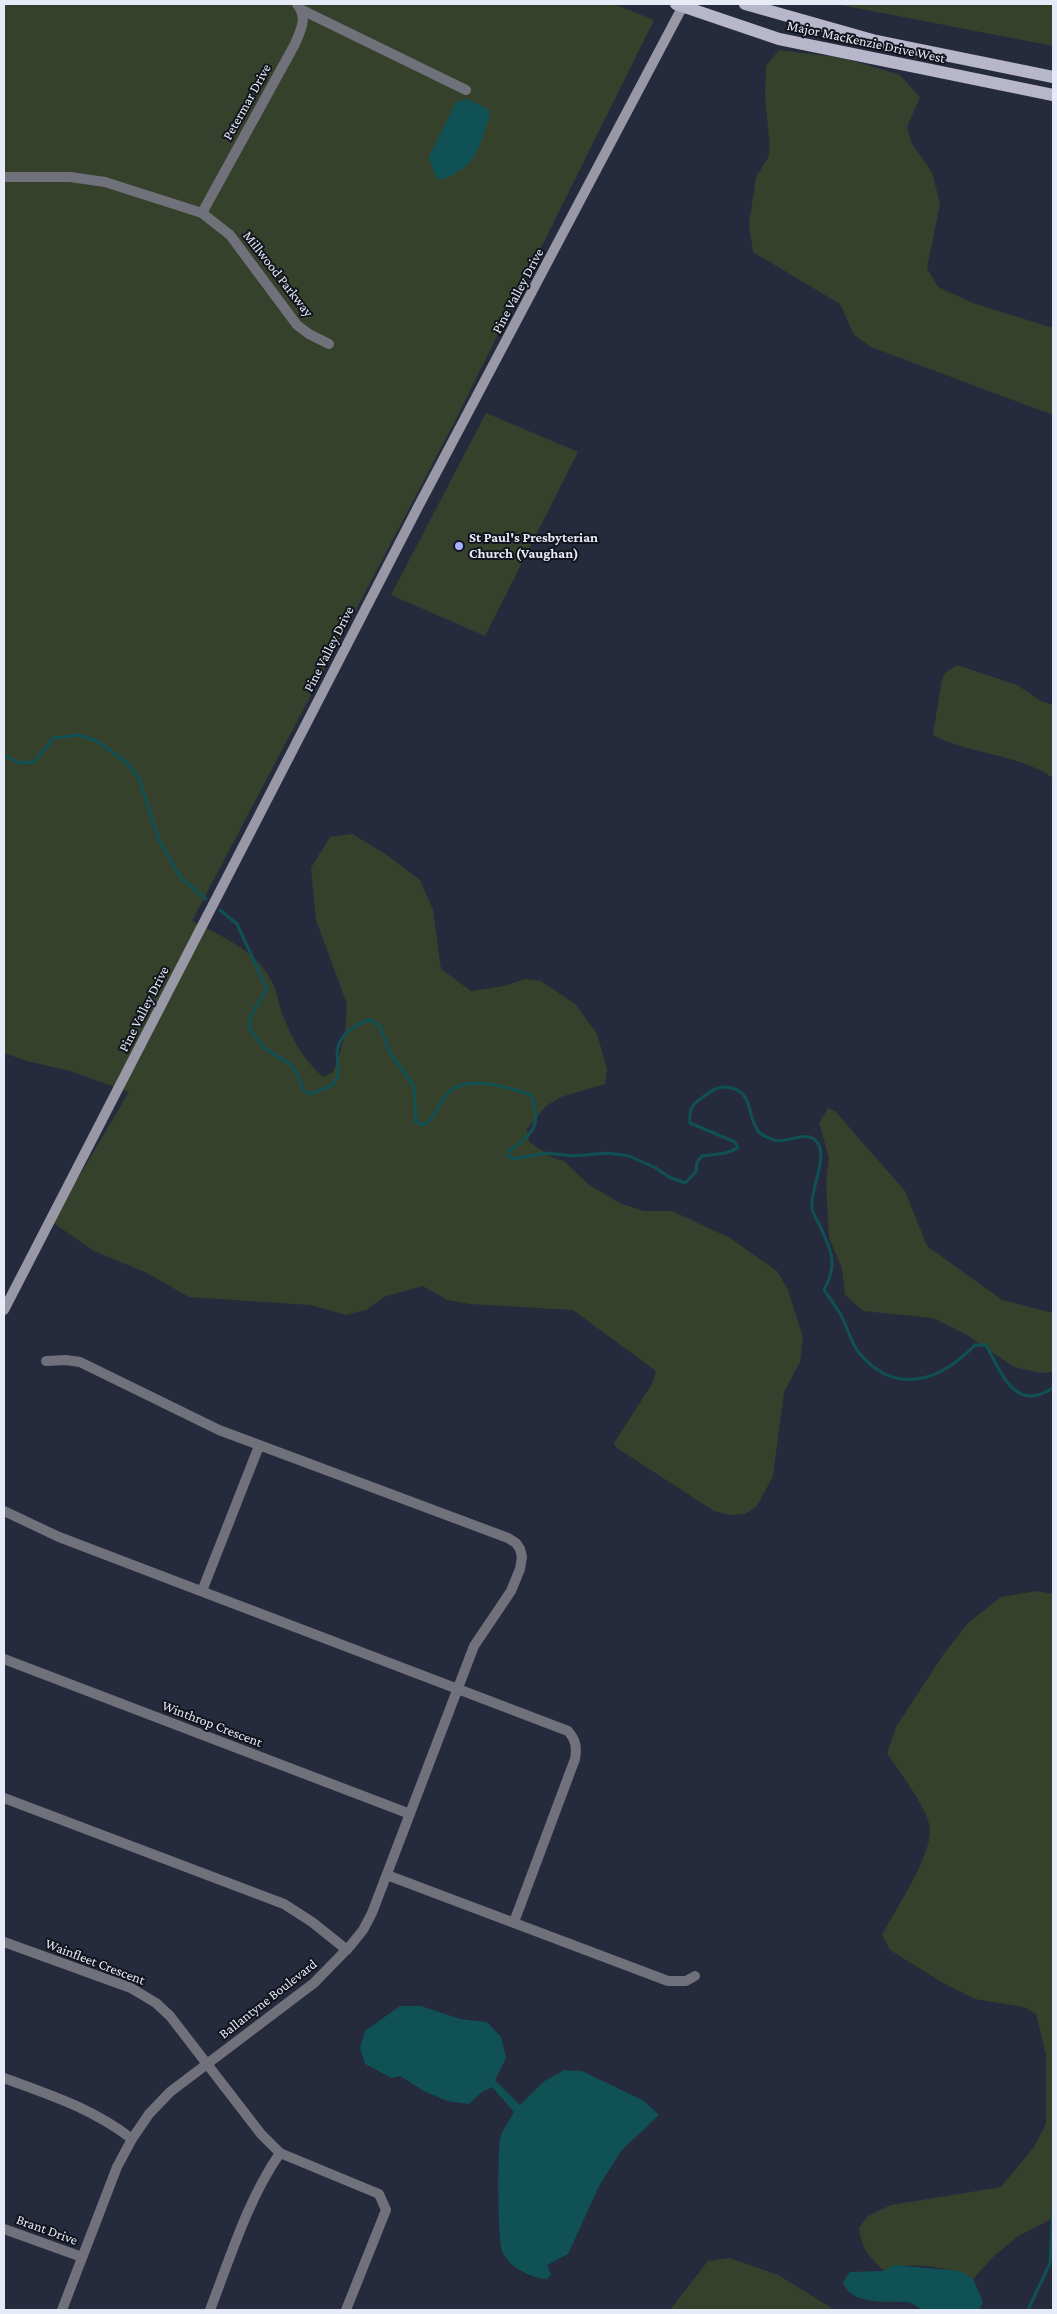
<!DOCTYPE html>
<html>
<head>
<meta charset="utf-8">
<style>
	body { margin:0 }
	#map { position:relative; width:1057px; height:2314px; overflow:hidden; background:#252b3d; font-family:"Crimson Pro",serif }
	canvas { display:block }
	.frame { position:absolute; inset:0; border:5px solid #e7ebf7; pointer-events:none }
</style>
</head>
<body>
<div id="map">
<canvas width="1057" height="2314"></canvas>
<div class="frame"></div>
</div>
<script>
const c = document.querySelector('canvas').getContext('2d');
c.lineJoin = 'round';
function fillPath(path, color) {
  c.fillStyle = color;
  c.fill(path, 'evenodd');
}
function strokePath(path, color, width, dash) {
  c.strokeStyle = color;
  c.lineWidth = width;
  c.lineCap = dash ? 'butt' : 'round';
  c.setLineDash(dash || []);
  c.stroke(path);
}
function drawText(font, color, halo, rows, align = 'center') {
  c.font = font + ' "Crimson Pro",serif';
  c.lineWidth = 4;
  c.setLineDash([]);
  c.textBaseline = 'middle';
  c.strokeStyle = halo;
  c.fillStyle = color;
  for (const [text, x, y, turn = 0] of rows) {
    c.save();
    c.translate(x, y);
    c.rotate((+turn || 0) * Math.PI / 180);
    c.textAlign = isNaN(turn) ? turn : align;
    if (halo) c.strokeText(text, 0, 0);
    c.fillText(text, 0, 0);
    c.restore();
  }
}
fillPath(new Path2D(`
	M4,4h610l40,16 -201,405 -261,496c30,16 63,28 79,59 6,10 7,23 11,33 9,24 22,49 42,64l9,-5 5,-12 7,-26 2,-30 -31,-84 -5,-52 19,-31 22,-3 32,19 36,27 13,30 8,59 30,22 33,-5 21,-7 16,2 34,23 22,30 10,35 -2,15 -44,13 -15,9 -19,23 2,13 24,16 11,3 25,24 33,19 22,7h28l58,27 47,33 11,19 15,47 -3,25 -16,30 -11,84 -16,30 -12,8 -16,1 -15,-4 -97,-63 -3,-5 38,-59 4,-13 -83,-61 -103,-6 -23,-4 -24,-14 -37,10 -20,14 -20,5 -36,-10 -121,-8 -42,-24 -53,-22 -42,-29 77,-130 -59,-21 -43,-10 -23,-8z
	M836,4h217v42z
	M779,50l64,8 57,17 20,22 -13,30 5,17 20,28 8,32 -13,64 11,19 35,16 80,25v87l-182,-68 -17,-12 -14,-31 -87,-52 -4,-28 7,-47 12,-19 2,-11 -5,-50 1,-31z
	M486,413l92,39 -93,184 -94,-41z
	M957,665l60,20 24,16 12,4v73c-36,-25 -82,-23 -120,-43l9,-56 4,-7z
	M828,1108l7,3 70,80 22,55 75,54 51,13v59l-12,1 -27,-6 -47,-32 -34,-17 -70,-7 -18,-16 -3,-27 -13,-30 -3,-56 3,-24 -10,-35z
	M1037,1591l16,3v624l-36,19 -24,20 -20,22c-19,-12 -70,-19 -89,-8 -15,-15 -22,-21 -25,-43l9,-12 23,-11 110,-18 33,-40 12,-23v-69l-10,-41 -12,-7 -49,-8 -32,-16 -53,-33 -8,-15c13,-25 49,-78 48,-105 0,-19 -32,-60 -43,-77l9,-26 47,-72 25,-32 33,-26z
	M730,2258l48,17 57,35h-165l38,-49z`), '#36412c');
fillPath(new Path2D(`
	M468,99l20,10 2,6c-11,32 -13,53 -50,65l-5,-5 -6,-18 27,-55z
	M400,2006h21l39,13 27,3 14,15 5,21 -11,22 25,25 23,-23 21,-12 18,1 62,30 15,14 -38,36 -22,35 -31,68 -21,11 4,10 -5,4c-15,-1 -39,-13 -44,-28 -4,-11 -5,-106 -1,-116 3,-8 9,-15 13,-23l-22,-25 -10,5 -13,12 -22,-3 -23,-10 -24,-15 -8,2 -27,-14 -5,-16 5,-17z
	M893,2265l68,6 12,8 10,23 -4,8c-16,0 -40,4 -54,0 -7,-1 -11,-7 -18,-8 -20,-1 -56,4 -64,-20l7,-10 34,-1z`), '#105156');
strokePath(new Path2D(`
	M4,755l15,8 15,-1 20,-24 25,-3 18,6 29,21 13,16 20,62 22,38 25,21
	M220,910l17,14 30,65 -16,26 -2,13c5,6 10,14 15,19 24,20 28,8 39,43l7,4c7,-3 20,-6 24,-11 7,-7 3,-22 3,-30 1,-18 19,-30 34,-33l9,6 10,27 24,33 2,36 7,3c13,-7 16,-23 26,-33 16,-18 63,-4 82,3 12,31 1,39 -23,57v4l6,3 32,-6 27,3 35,-3 21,3 27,12 13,9 16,6 11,-11 1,-10 5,-6 24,-3 12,-5 -3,-6 -45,-19c-1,-9 0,-17 9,-23 11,-8 19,-16 33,-12 21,5 15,28 26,43 3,4 8,6 13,8 13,7 36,-11 46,3 12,15 -8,49 -5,67 1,5 6,12 8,17 12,26 18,38 4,64 7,10 14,19 19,29 5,11 9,26 17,35 37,43 81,26 115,-9h11c16,29 29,68 67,43
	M1028,2310l22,-47 3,-54`), '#105156', 3);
strokePath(new Path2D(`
	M302,10l164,80
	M4,177h66l35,5 97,31 28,22 67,90 12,9 20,10
	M202,213l93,-169c6,-15 13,-26 2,-40
	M46,1361l20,-1 14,2 139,68 289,108 8,5 4,6 2,8 -2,12 -9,22 -37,55 -102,267 -9,17 -12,15 -37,38 -144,109 -21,22 -17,25 -15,28 -55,143
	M4,1511l55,26 509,194c8,9 9,16 7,28l-61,163
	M202,1591l57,-145
	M4,1659l406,155
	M4,1798l280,106 28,18 35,28
	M387,1875l281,106h18l9,-5
	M4,1942l127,46 25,15 14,13 91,118 19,19 99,41 7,16 -40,100
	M4,2078c46,17 88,30 128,61
	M4,2229l78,28
	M210,2310c21,-54 37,-109 70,-157`), '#71717b', 10);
strokePath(new Path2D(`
	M4,1310l414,-803 266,-503`), '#9998a7', 10);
strokePath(new Path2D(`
	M676,4l103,35 274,56
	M745,4l131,37 177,36`), '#b7b6ca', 12);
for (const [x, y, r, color] of [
	[459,546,5,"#a4b1fc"]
]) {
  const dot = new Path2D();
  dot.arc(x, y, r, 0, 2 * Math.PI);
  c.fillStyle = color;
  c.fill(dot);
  strokePath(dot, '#11141c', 2);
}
drawText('14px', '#e7ebf7', '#11141c', [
	["Major MacKenzie Drive West",866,42,12],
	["Petermar Drive",247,102,-61],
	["Millwood Parkway",278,274,52],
	["Pine Valley Drive",518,291,-62],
	["Pine Valley Drive",329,649,-63],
	["Pine Valley Drive",144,1009,-63],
	["Winthrop Crescent",212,1724,21],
	["Wainfleet Crescent",95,1962,21],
	["Ballantyne Boulevard",268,1999,-38],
	["Brant Drive",47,2230,20]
]);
drawText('bold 14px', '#e7ebf7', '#11141c', [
	["St Paul's Presbyterian",469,538],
	["Church (Vaughan)",469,554]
], 'left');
</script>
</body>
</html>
